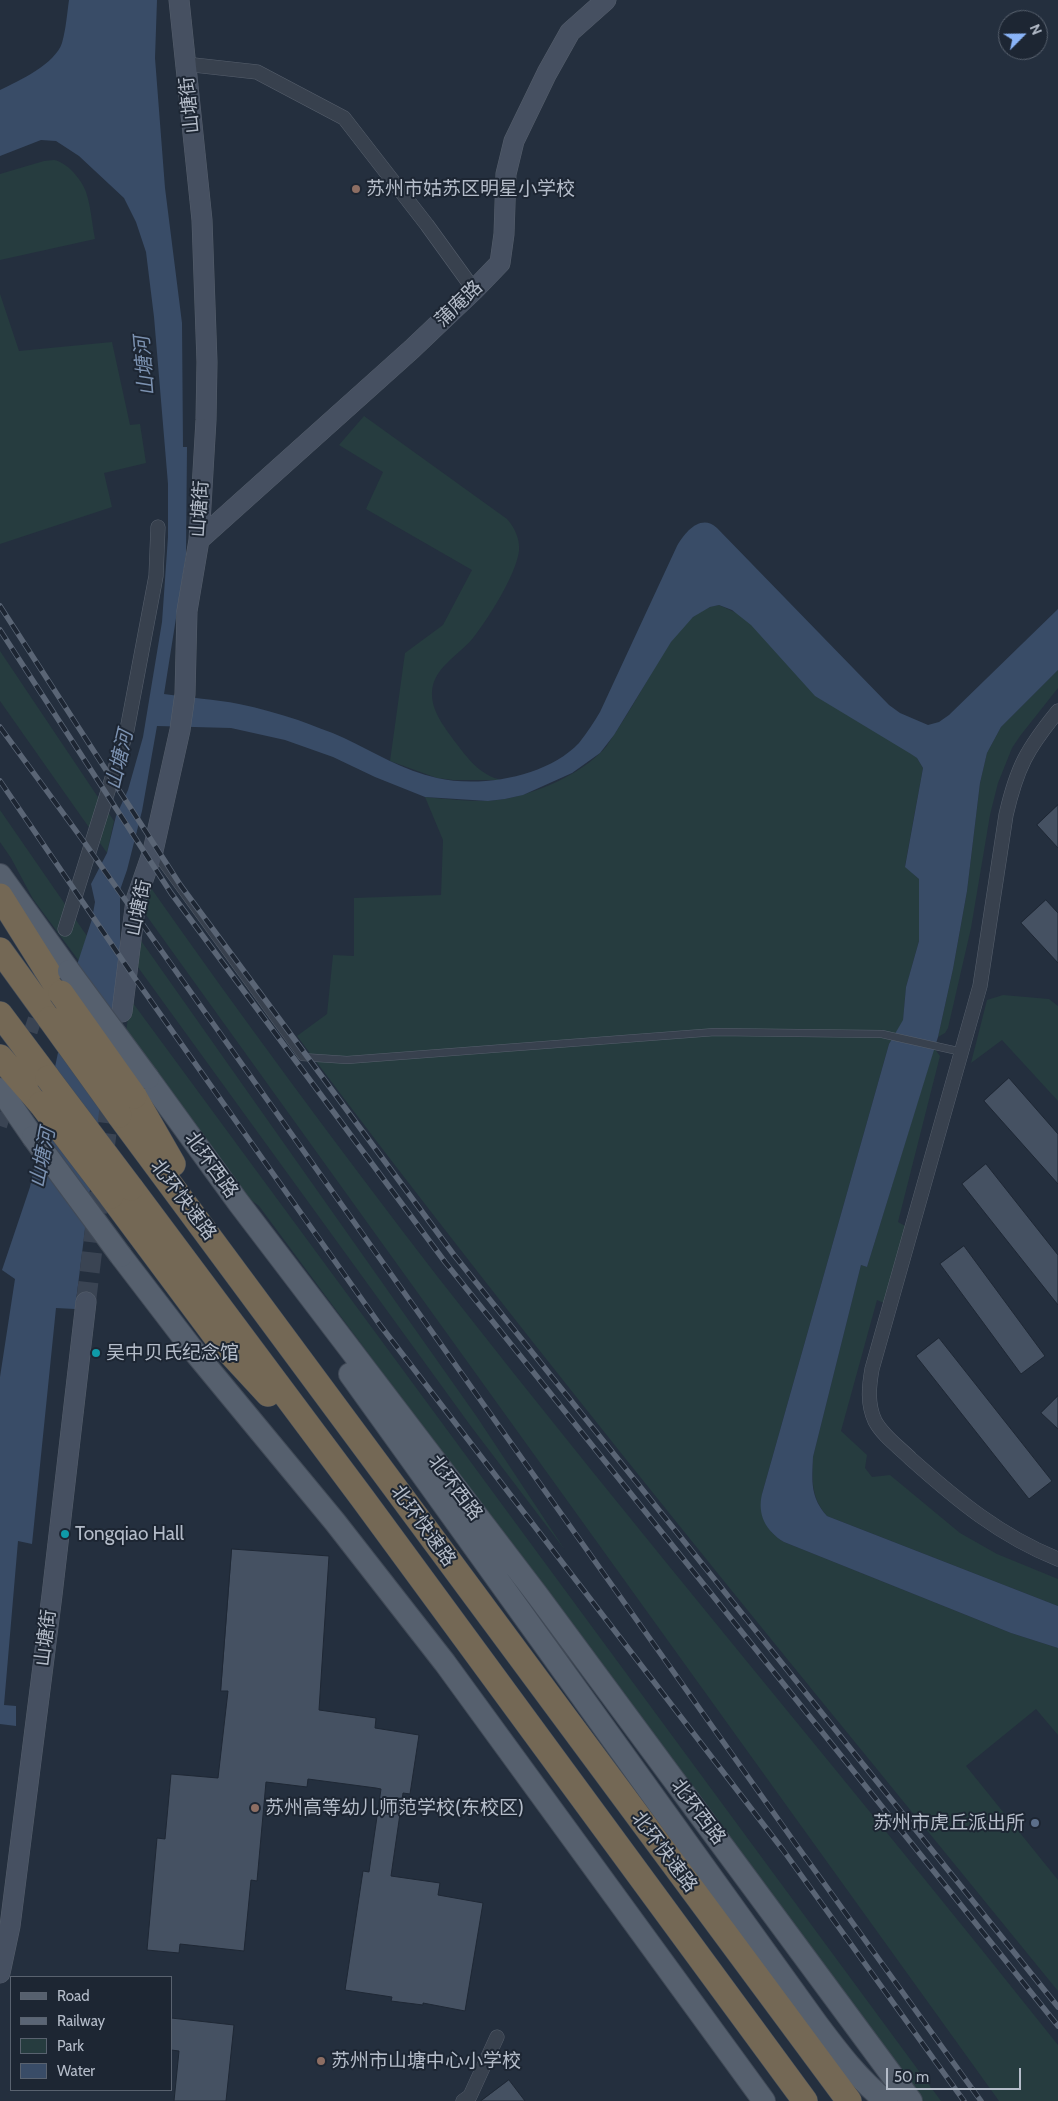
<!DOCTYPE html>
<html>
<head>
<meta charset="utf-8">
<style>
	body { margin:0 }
	#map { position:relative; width:1058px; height:2101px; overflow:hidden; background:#242f3e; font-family:Cabin,sans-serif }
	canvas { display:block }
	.legend { position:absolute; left:10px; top:1976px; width:162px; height:115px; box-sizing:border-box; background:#1d2633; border:1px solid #59626f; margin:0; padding:6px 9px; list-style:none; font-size:15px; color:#b4bcc9 }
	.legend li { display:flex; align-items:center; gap:10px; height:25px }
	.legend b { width:25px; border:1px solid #59626f }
	.north { position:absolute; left:998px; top:10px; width:50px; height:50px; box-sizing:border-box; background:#1d2633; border:1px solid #59626f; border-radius:50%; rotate:67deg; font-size:14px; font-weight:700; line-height:20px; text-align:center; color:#b4bcc9 }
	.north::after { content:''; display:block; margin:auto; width:18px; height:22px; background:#8ab4f8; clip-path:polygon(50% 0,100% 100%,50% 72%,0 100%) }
	.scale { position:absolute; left:886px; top:2068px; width:135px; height:22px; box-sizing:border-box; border:2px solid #b4bcc9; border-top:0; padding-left:6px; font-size:15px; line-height:18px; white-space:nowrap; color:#b4bcc9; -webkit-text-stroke:4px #1d2633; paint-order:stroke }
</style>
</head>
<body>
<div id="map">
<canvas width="1058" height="2101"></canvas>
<ul class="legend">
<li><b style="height:6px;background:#56606e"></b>Road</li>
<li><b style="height:6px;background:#5a6575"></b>Railway</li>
<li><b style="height:14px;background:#263c3f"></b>Park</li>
<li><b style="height:14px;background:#394c67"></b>Water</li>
</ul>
<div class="north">N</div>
<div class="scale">50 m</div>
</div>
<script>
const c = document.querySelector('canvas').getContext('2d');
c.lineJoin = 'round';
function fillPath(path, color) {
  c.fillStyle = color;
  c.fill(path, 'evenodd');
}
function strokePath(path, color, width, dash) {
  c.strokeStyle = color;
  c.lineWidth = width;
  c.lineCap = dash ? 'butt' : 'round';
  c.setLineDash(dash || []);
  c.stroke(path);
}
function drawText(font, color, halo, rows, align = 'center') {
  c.font = font + ' Cabin,"Noto Sans SC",sans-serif';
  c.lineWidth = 4;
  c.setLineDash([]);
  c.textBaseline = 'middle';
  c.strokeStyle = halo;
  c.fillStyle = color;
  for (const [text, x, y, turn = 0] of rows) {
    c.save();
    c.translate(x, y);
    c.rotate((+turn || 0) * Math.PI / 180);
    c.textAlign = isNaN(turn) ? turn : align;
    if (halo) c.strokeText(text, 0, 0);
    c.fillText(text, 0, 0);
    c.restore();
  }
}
fillPath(new Path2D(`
	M54,160c13,2 28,20 32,32 5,15 6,32 9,47l-95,21v-86l44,-13z
	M0,294l19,57 93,-9 18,83 10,-1 6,39 -42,10 8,34 -112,37z
	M364,416l143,103c8,9 13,20 12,32 -3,24 -31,68 -46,87 -14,17 -40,30 -41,54 -1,19 13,36 24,51 12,16 25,33 46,37h-49l-16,-2 -47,-17 15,-108 38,-28 29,-55 -106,-61 17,-37 -44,-27z
	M719,605l22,10 176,143 6,10 -18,98 14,13v62l-13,46 -3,34 -14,23 -127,450c2,23 0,34 22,48l227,91 47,15v87l-22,-26 -70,57 92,114v111c-257,-316 -517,-629 -761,-955l30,-22 6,-59 21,1v-58l87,-3 2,-55 -18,-43c20,2 40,4 61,4 38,-1 95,-25 120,-54 12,-18 24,-37 35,-56 17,-28 42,-82 78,-86z
	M0,651l114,170 -7,32 -107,-152z
	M1058,670v18l-38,48 -8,12 -14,35 -8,32 -19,113 -23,100 -3,5 -7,4 15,-68 14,-78 13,-108 7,-30 14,-26z
	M0,810l87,126 -8,25 -46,-62 -22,-41 -11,-16z
	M146,881c94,134 191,265 291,395 203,260 416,511 621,769v56h-59l-858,-1193z
	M137,935l340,482 88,133 -95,-125 -338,-466z
	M1003,995l46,4 9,7v95l-56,-61 -31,23 16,-63z
	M130,999l811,1102h-19l-663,-895 -25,-19 -108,-154z
	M934,1048l6,8 -42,166 9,5 -21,77 -9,-4 -36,131 26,24 -2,13 7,9 18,-2 70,58 37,21 61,25v27l-231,-90c-16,-19 -15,-35 -14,-59l48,-192 6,2z`), '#263c3f');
fillPath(new Path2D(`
	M69,0h88l-2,58 10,130 17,135 1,124h4l-1,108 -22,139c25,4 51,5 75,10 20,4 40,10 59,16 15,6 31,11 46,18 30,14 60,33 93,40 44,10 110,-1 142,-35 8,-10 15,-21 21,-31l77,-166c8,-14 24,-33 40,-18l172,177 11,8 28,12 11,-3 10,-7 109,-106v61l-57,57 -14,26 -7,30 -13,108 -14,78 -15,68 -71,230 -6,-2 -48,192c-1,24 -3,40 14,59l231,90v42l-47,-15 -227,-91c-18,-11 -27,-27 -22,-48l127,-450 14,-24 3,-33 13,-46v-62l-14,-12 18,-99 -6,-10 -6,-4 -96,-58 -64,-71 -19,-15 -13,-5 -9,2 -17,10 -22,25 -57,93 -14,18 -28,20 -49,22 -18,4 -17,2 -63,-4 -50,-20 -42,-20 -48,-17 -54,-12 -74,-2 -15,85 -15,59 -7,20v97l-7,20 -38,302 -19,-1 -24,236 -14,-3 -14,164 12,1v20l-16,-2v-347l15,-98 -13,-9 28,-83 45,-216 17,-52 3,-17 -4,-18 16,-31 9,-37 12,-26 15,-53 19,-115 6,-85v-53l-14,-167 -8,-65 -10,-30 -12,-24 -45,-42 -23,-15 -15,-1 -41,16v-66c19,-9 55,-26 62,-47 4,-14 5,-29 7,-43z`), '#394c67');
const building = new Path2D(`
	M1058,805v43l-21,-23z
	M1046,900l12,13v50l-37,-40z
	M1009,1078l49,56v50l-74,-83z
	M986,1164l72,91v50l-96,-121z
	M964,1246l81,110 -24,18 -81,-110z
	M939,1338l113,143 -23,18 -113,-143z
	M1058,1396v33l-17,-16z
	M232,1549l97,7 -10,154 57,8 -1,10 44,7 -9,59 -7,-1 -12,83 49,7 -2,12 45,8 -18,108 -42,-8v2l-32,-4 1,-4 -47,-7 18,-119 6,1 12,-83 -5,-1 -68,-9 -1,8 -41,-5 -9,99 -6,-1 -7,71 -64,-7 -1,9 -32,-3 10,-112 8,1 6,-65 47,4 10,-87h-7z
	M171,2018l63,7 -8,76h-52l5,-50 -8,-1z
	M509,2080l16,21h-44z`);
fillPath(building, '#455162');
strokePath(building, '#1f2835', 1);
strokePath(new Path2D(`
	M24,1052l16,-49
	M0,1126l9,-28`), '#3a4453', 14, [14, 7]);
strokePath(new Path2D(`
	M86,1302l25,-206`), '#3a4453', 20, [20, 10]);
const lane = new Path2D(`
	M155,854l147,203 45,3 368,-28 167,2 80,18`);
const street = new Path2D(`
	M185,64l72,8 87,46 83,107 47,65
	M1058,711c-31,38 -41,56 -52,104l-26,171 -108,383c-3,17 -5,35 3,52 8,15 24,26 36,38 46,41 89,77 147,100
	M65,929l62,-199 29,-154 2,-49
	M463,2101l7,-5 27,-59`);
const secondary = new Path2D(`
	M199,540l213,-191 62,-59 26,-27 4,-29 2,-60 8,-33 33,-68 23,-41 36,-32
	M122,1012l14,-112 17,-49 27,-121 5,-36 2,-83 12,-71 7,-120 1,-58 -5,-142 -23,-220
	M0,1973l10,-47 42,-331 34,-293`);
const primary = new Path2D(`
	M0,875l69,96
	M148,1078l90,124 300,394 373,505
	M0,1089l33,48
	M121,1256l72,94 142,172 110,141 319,438
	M350,1374l467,650c21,28 42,56 69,77`);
const highway = new Path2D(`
	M0,896l61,97
	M0,950l50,69
	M0,1014l48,64
	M0,1057l41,47
	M134,1096l39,68
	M119,1115l730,986
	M131,1188l232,311 442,602
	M111,1196l108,145 49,53`);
strokePath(lane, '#565f6c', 8);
strokePath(street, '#565f6c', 15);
strokePath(secondary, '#565f6c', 21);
strokePath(primary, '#414a57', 24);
strokePath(highway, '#434c59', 26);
strokePath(lane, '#38414e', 7);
strokePath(street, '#38414e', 14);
strokePath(secondary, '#465061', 20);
strokePath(primary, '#56606e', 22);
strokePath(highway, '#746855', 25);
const rail = new Path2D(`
	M0,606l181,280 273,369 604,752
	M0,630l171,263 274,369 613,764
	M0,727l82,112 713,1004 186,258
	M0,781l134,196 246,348 403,525 181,251`);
strokePath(rail, '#5a6575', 5.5);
strokePath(rail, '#1d2633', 4, [11]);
const primaryBridge = new Path2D(`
	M69,971l79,107
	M33,1137l88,119`);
const highwayBridge = new Path2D(`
	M61,993l73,103
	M50,1019l69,96
	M48,1078l83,110
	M41,1104l70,92`);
strokePath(primaryBridge, '#414a57', 24, []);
strokePath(highwayBridge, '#434c59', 26, []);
strokePath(primaryBridge, '#56606e', 22);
strokePath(highwayBridge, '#746855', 25);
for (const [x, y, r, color] of [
	[356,189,5,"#8d6e63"],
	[96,1353,5,"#0f9aa8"],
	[65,1534,5,"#0f9aa8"],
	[255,1808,5,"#8d6e63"],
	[1035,1823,5,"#5c6f8a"],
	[321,2061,5,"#8d6e63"]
]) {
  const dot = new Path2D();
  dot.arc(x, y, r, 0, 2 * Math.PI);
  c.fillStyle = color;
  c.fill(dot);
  strokePath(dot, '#1d2633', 2);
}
drawText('19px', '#b4bcc9', '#1d2633', [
	["山塘街",190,105,-96],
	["蒲庵路",459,304,-44],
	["山塘街",200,509,-86],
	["山塘街",139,908,-78],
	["北环西路",211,1165,54],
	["北环快速路",183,1200,53],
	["北环西路",455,1488,53],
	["北环快速路",423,1526,54],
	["山塘街",46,1638,-83],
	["北环西路",698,1812,53],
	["北环快速路",664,1852,53]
]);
drawText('19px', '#b4bcc9', '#1d2633', [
	["苏州市姑苏区明星小学校",366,189],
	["吴中贝氏纪念馆",106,1353],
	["Tongqiao Hall",75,1534],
	["苏州高等幼儿师范学校(东校区)",265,1808],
	["苏州市虎丘派出所",1025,1823,"right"],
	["苏州市山塘中心小学校",331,2061]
], 'left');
drawText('italic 20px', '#7c92b1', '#1d2633', [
	["山塘河",145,366,-95],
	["山塘河",120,760,-77],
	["山塘河",43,1158,-79]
]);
</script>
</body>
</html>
